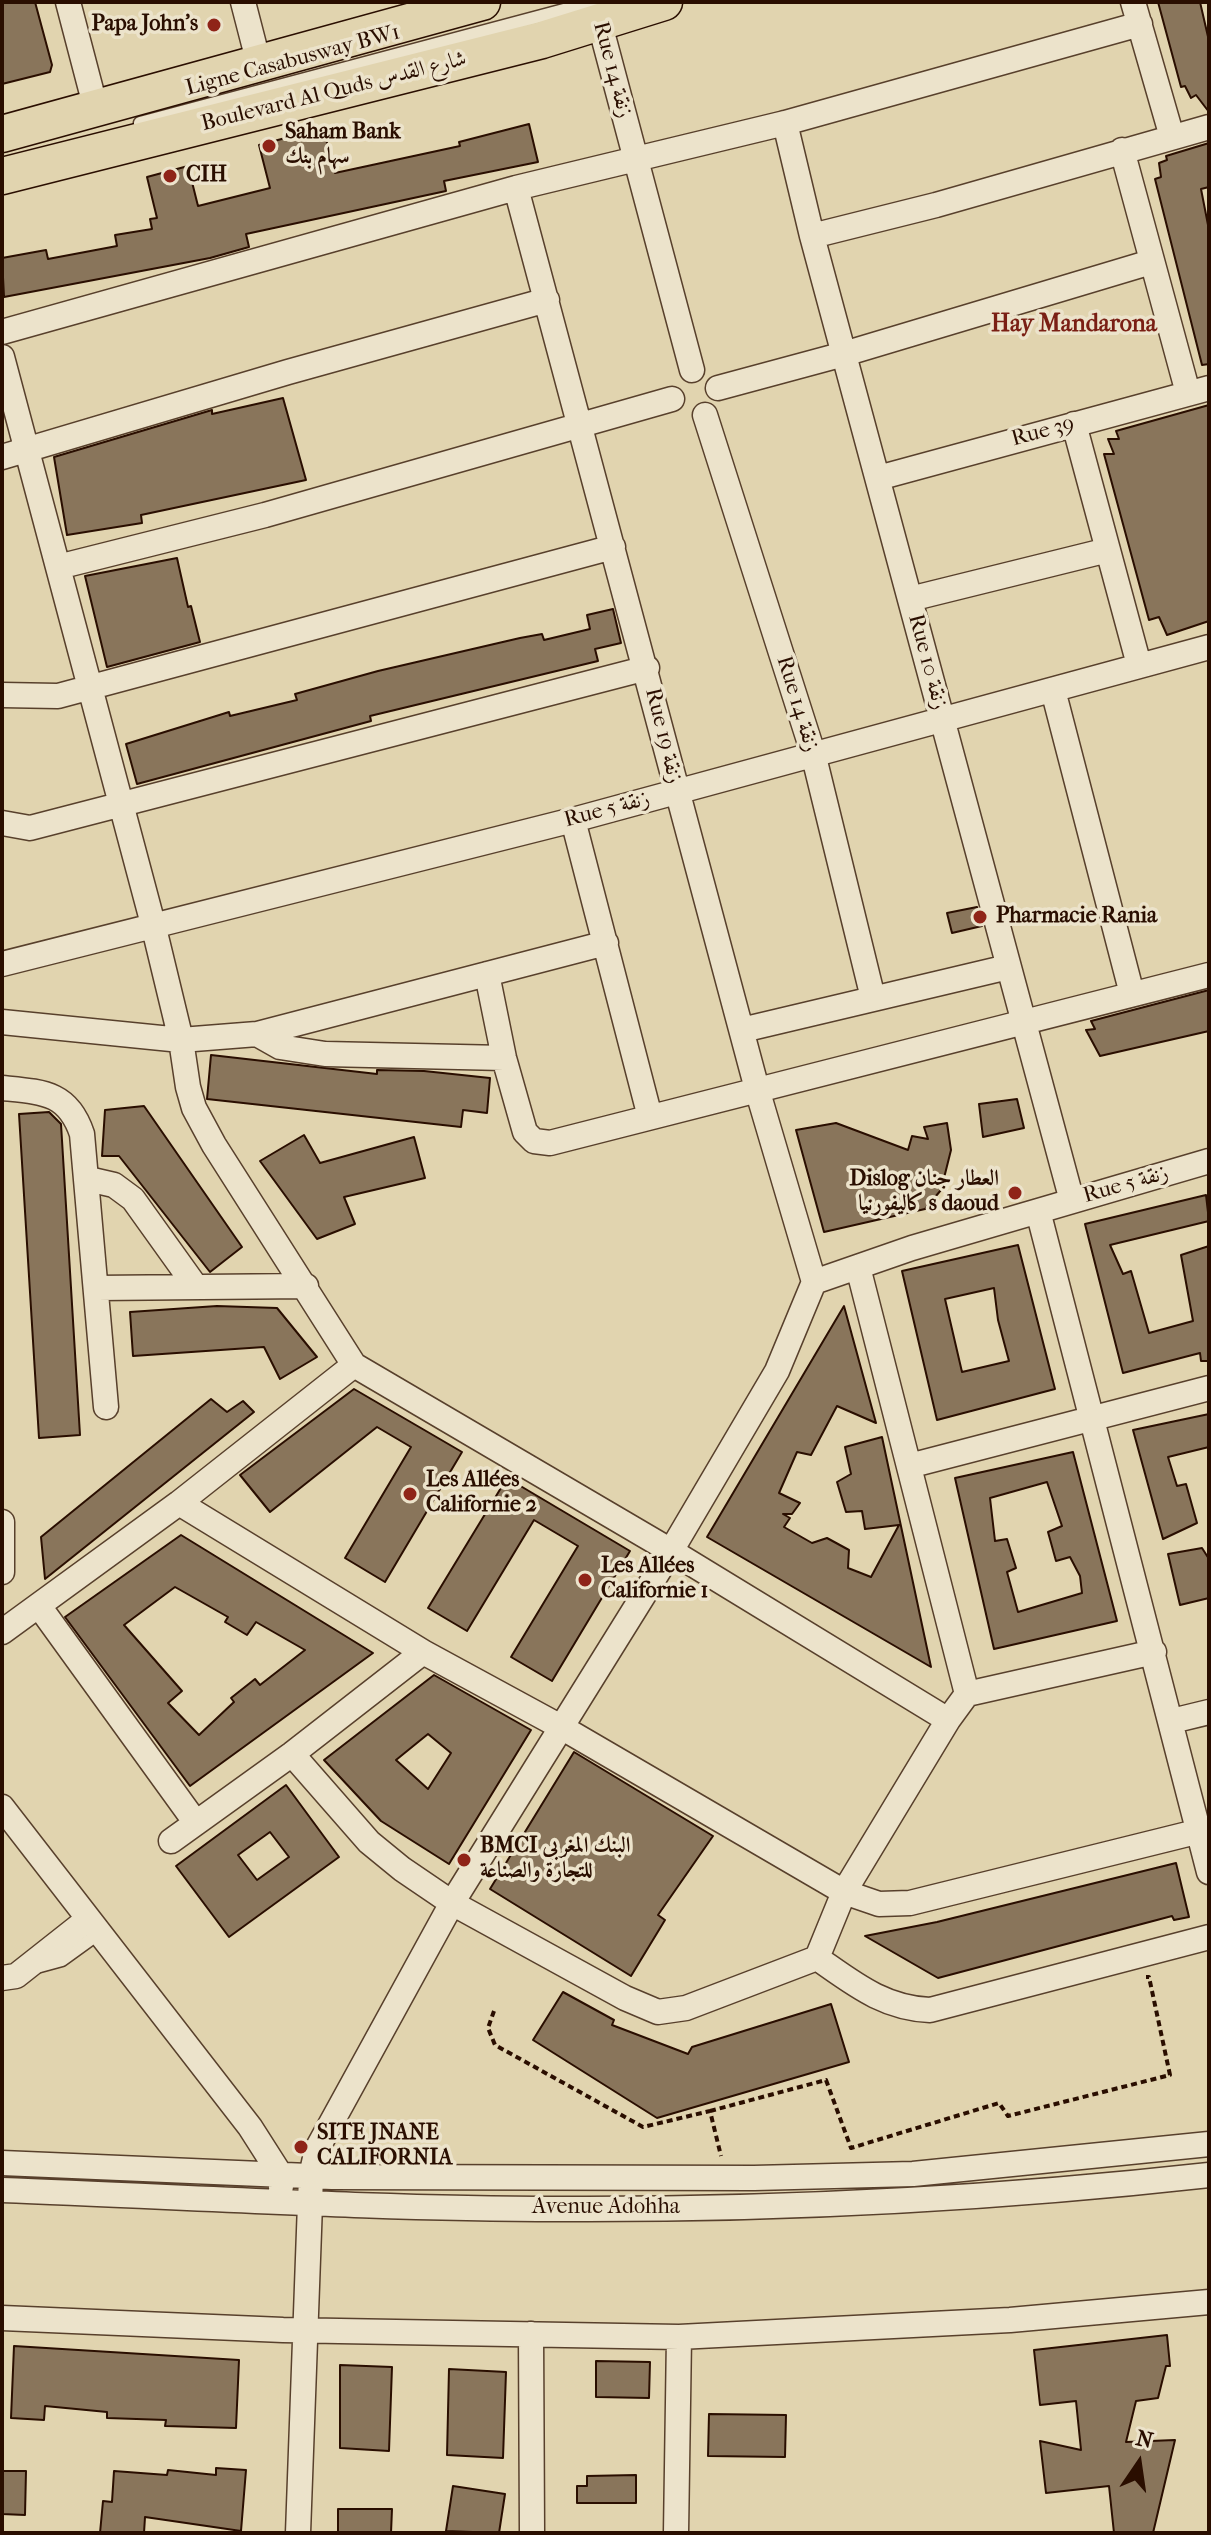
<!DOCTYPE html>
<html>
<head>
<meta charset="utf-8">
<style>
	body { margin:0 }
	#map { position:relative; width:1211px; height:2535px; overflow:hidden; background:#e1d4af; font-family:"IM FELL French Canon",serif }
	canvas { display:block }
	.frame { position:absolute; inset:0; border:4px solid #2a0e00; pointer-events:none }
	.north { position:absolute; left:1099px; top:2423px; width:80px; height:80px; -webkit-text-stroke:6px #ece3cb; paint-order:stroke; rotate:13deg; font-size:22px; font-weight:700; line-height:32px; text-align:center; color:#2a0e00 }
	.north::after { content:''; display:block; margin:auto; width:28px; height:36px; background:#2a0e00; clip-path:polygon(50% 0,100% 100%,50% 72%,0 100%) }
</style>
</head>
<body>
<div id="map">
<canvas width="1211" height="2535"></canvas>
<div class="frame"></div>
<div class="north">N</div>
</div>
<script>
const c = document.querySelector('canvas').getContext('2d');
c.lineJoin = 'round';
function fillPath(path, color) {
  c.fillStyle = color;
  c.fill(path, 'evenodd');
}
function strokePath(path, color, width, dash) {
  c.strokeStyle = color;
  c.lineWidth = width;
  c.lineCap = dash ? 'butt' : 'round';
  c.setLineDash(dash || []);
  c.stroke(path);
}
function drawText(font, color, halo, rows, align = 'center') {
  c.font = font + ' "IM FELL French Canon",Amiri,serif';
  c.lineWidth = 7;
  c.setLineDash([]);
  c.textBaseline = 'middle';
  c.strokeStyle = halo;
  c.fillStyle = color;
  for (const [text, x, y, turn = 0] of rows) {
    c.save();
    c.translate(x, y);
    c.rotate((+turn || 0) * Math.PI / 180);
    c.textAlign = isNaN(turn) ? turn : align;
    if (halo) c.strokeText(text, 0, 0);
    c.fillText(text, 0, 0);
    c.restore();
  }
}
const building = new Path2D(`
	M2,2h33l17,63 -2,7 -48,12z
	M1158,2h42l9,39v71l-13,-17 -5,3 -6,-12 -4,1z
	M529,124l9,38 -94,19 2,10 -200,43 3,13 -39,11 -206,39 -2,-39 44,-8 2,9 69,-13 -2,-11 37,-6 -2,-10 7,-1 -10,-41 41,-11 10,40 72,-18 -11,-43 64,-17 12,45 125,-27 -1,-4z
	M1209,143v44l-8,2 8,41v134l-7,1 -47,-186 6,-2 -2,-14 8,-3 -1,-4z
	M283,398l23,82 -165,35 1,8 -75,12 -13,-78 158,-47v4z
	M1209,405v216l-42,14 -8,-18 -10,3 -45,-166h10l-6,-15h11l-3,-8z
	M177,558l11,49 3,-1 9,36 -93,25 -22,-91z
	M613,609l8,34 -26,6 3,12 -228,55 1,5 -234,63 -11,-40 103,-32 1,4 67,-16 -2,-6 83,-23 142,-33 22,-4 2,6 46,-11 -3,-14z
	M977,907l5,19 -30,7 -5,-20z
	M1209,990v41l-109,25 -14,-26 9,-1 -4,-8z
	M211,1055l166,19v-4l47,1 66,7 -3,35 -24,-3 -2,17 -254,-28z
	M1017,1099l7,29 -41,9 -4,-33z
	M144,1106l98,141 -32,25 -91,-116h-17l3,-46z
	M49,1112l12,12 19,311 -41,3 -20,-324z
	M836,1123l72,27 4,-14 16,3 -4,-12 23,-4 4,27 -10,40 -16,19 -101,23 -28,-102z
	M304,1135l16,28 94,-26 11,41 -81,19 11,27 -38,15 -57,-78z
	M1206,1195l3,26 -99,24 13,29 8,-3 18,62 44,-12 -12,-66 28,-9v115h-8l-1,-8 -77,20 -38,-149z
	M1018,1245l37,144 -118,31 -35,-149zM994,1288l4,32 11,41 -47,11 -17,-73z
	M217,1306l60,2 40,49 -37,22 -16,-32 -131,9 -3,-44z
	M844,1306l32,117 -39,-17 -26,49 -14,-3 -18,41 21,10 -8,11h-9l7,4 -6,9 28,16 15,-5 22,12 -1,18 23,9 28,-52 -34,4 -3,-18 -16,1 -9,-30 14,-8 -6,-27 37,-10 49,230 -224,-130z
	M354,1389l108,63 -77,130 -40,-24 66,-111 -34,-20 -107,85 -30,-37z
	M211,1399l16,13 16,-11 11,11 -209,167 -4,-42z
	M1209,1414v33l-41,10 9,29 9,-2 11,39 -34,16 -30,-109z
	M1073,1452l44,169 -123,28 -39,-171zM1047,1482l15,44 -14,6 8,29 14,-4 10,19 2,17 -64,19 -11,-40 9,-4 -9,-29 -12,2 -5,-43z
	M507,1478l123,73 -78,130 -41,-24 67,-111 -44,-26 -67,111 -39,-23z
	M181,1535l192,118 -183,133 -125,-169zM175,1587l53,30 -3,5 22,13 9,-13 49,28 -45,35 -5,-6 -24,19 3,4 -35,33 -31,-32 14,-12 -58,-66z
	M1202,1548l7,11v39l-29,7 -12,-51z
	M434,1675l97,55 -82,134 -68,-43 -57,-61zM428,1734l23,19 -23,36 -32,-29z
	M574,1752l139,84 -55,79 7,5 -34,56 -141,-87z
	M286,1785l53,72 -110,80 -53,-71zM270,1832l19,25 -32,23 -19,-25z
	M1176,1863l13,54 -15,3 -2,-4 -234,62 -73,-42 72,-14z
	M563,1992l51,28 -2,5 76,29 4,-7 139,-43 18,58 -192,56 -124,-78z
	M1167,2335l3,31h-4l-8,32 -22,3 -10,41 49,-2 -22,93h-39l-5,-47 -63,7 -6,-52 41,9 -5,-49 -36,4 -6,-55z
	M14,2346l225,14 -3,68 -71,-2 1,-6 -59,-2v-6l-62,-6 -1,14 -33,-2z
	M596,2361l54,1 -1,36 -53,-1z
	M340,2365l52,2 -3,84 -49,-3z
	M449,2369l57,3 -3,86 -56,-3z
	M709,2414l77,1 -1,42 -77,-1z
	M216,2468l30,2 -5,61 -96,-14 -1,16h-44l3,-32 9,1 2,-31 53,4 1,-5 48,5z
	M2,2471h24l-1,44 -23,-1z
	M636,2475v28h-59v-17h10v-10z
	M453,2486l52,8 -6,39 -53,-2z
	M338,2509h54l-1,24h-53z`);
fillPath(building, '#89755b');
strokePath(building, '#2a0e00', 2);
const service = new Path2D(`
	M140,123l454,-121
	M40,1966l22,-6 36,-26`);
const minor = new Path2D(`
	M68,2l28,107
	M243,2l16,62
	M594,2l98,368
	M1133,2l39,135
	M785,123l27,113 260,965
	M1122,150l66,243
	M516,188l241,901 57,193
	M812,236l124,-31 273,-78
	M2,332l514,-144 269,-65 355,-99
	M2,357l151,567 28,116 7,47 6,21 20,37 140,220 317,186 277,169 19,-26 187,-42
	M718,388l126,-34 307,-92
	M705,415l108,338 60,245
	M1074,424l65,241
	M2,457l286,-85 259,-72
	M878,478l331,-90
	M58,567l207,-52 407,-116
	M910,599l198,-49
	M1053,690l79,304
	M2,695l56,1 555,-149
	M573,820l77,297
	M2,823l28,5 617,-160
	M2,964l571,-144 636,-173
	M487,974l17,84 21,74 9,9 16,2 659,-168
	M2,1022l179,18 76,-6 349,-91
	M742,1030l266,-63
	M257,1034l23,13 45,7 179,4
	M2,1088c41,4 66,4 80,46l24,273
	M88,1179l26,6 19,14 63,88
	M1038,1211l171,661
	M858,1267l109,427
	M814,1282l98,-34 297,-87
	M97,1288l209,-2
	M909,1466l300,-78
	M179,1503l244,149
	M2,1522v50
	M39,1606l157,217
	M2,1632l177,-129 175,-138
	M1172,1721l37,-9
	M292,1754l77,88 33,27 50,34 173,95 33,14 28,-4 131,-50 27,-66 104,-172
	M2,1807l248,320 30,47 1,13
	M171,1841l121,-87 131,-102 138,75 283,165 35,12 31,-1 290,-72
	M817,1958c36,25 66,50 113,52l279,-73
	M2,1978l14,-2 71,-56
	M2,2163l330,14 422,1 159,-4 296,-30
	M2,2190c186,7 372,19 558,19 217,1 433,-10 649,-34
	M2,2318l281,12 396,7 331,-17 199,-18
	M531,2334l1,199
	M298,2533l13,-357 6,-27 135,-246 219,-352 106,-180 37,-89
	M676,2533l3,-196`);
const primary = new Path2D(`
	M2,134l480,-132
	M2,176l540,-136 122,-38`);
strokePath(service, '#58402c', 15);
strokePath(minor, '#58402c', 27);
strokePath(primary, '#2a0e00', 39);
strokePath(new Path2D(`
	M494,2011l-6,17 7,17 148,82 67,-16 11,45
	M710,2111l116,-31 25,68 148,-45 9,13 162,-41 -21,-98h-3`), '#2a0e00', 4, [6, 4]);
strokePath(service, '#ece3cb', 12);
strokePath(minor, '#ece3cb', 24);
strokePath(primary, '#e1d4af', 36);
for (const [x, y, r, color] of [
	[214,25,8,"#8f2418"],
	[269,146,8,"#8f2418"],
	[170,176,8,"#8f2418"],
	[980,917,8,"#8f2418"],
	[1015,1193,8,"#8f2418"],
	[410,1494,8,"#8f2418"],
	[585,1580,8,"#8f2418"],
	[464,1860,8,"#8f2418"],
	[301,2147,8,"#8f2418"]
]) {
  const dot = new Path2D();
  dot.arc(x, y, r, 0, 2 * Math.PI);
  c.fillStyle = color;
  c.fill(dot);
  strokePath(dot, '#ece3cb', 3);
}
drawText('bold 22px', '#2a0e00', '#ece3cb', [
	["Papa John's",198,25,"right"],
	["Saham Bank",285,133],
	["سهام بنك",285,158],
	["CIH",186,176],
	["Pharmacie Rania",996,917],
	["Dislog العطار جنان",999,1180,"right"],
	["كاليفورنيا s daoud",999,1205,"right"],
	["Les Allées",426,1481],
	["Californie 2",426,1506],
	["Les Allées",601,1567],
	["Californie 1",601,1592],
	["BMCI البنك المغربي",480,1847],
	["للتجارة والصناعة",480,1872],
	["SITE JNANE",317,2134],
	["CALIFORNIA",317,2159]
], 'left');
drawText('22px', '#2a0e00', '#ece3cb', [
	["Ligne Casabusway BW1",293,61,-15],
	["Rue 14 زنقة",612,70,75],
	["Boulevard Al Quds شارع القدس",334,92,-14],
	["Rue 39",1043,432,-15],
	["Rue 10 زنقة",927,662,75],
	["Rue 14 زنقة",797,704,73],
	["Rue 19 زنقة",663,736,76],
	["Rue 5 زنقة",607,810,-15],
	["Rue 5 زنقة",1126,1185,-16],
	["Avenue Adohha",606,2208]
]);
drawText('bold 24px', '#7a1f14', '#ece3cb', [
	["Hay Mandarona",1074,325]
]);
</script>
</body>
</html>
